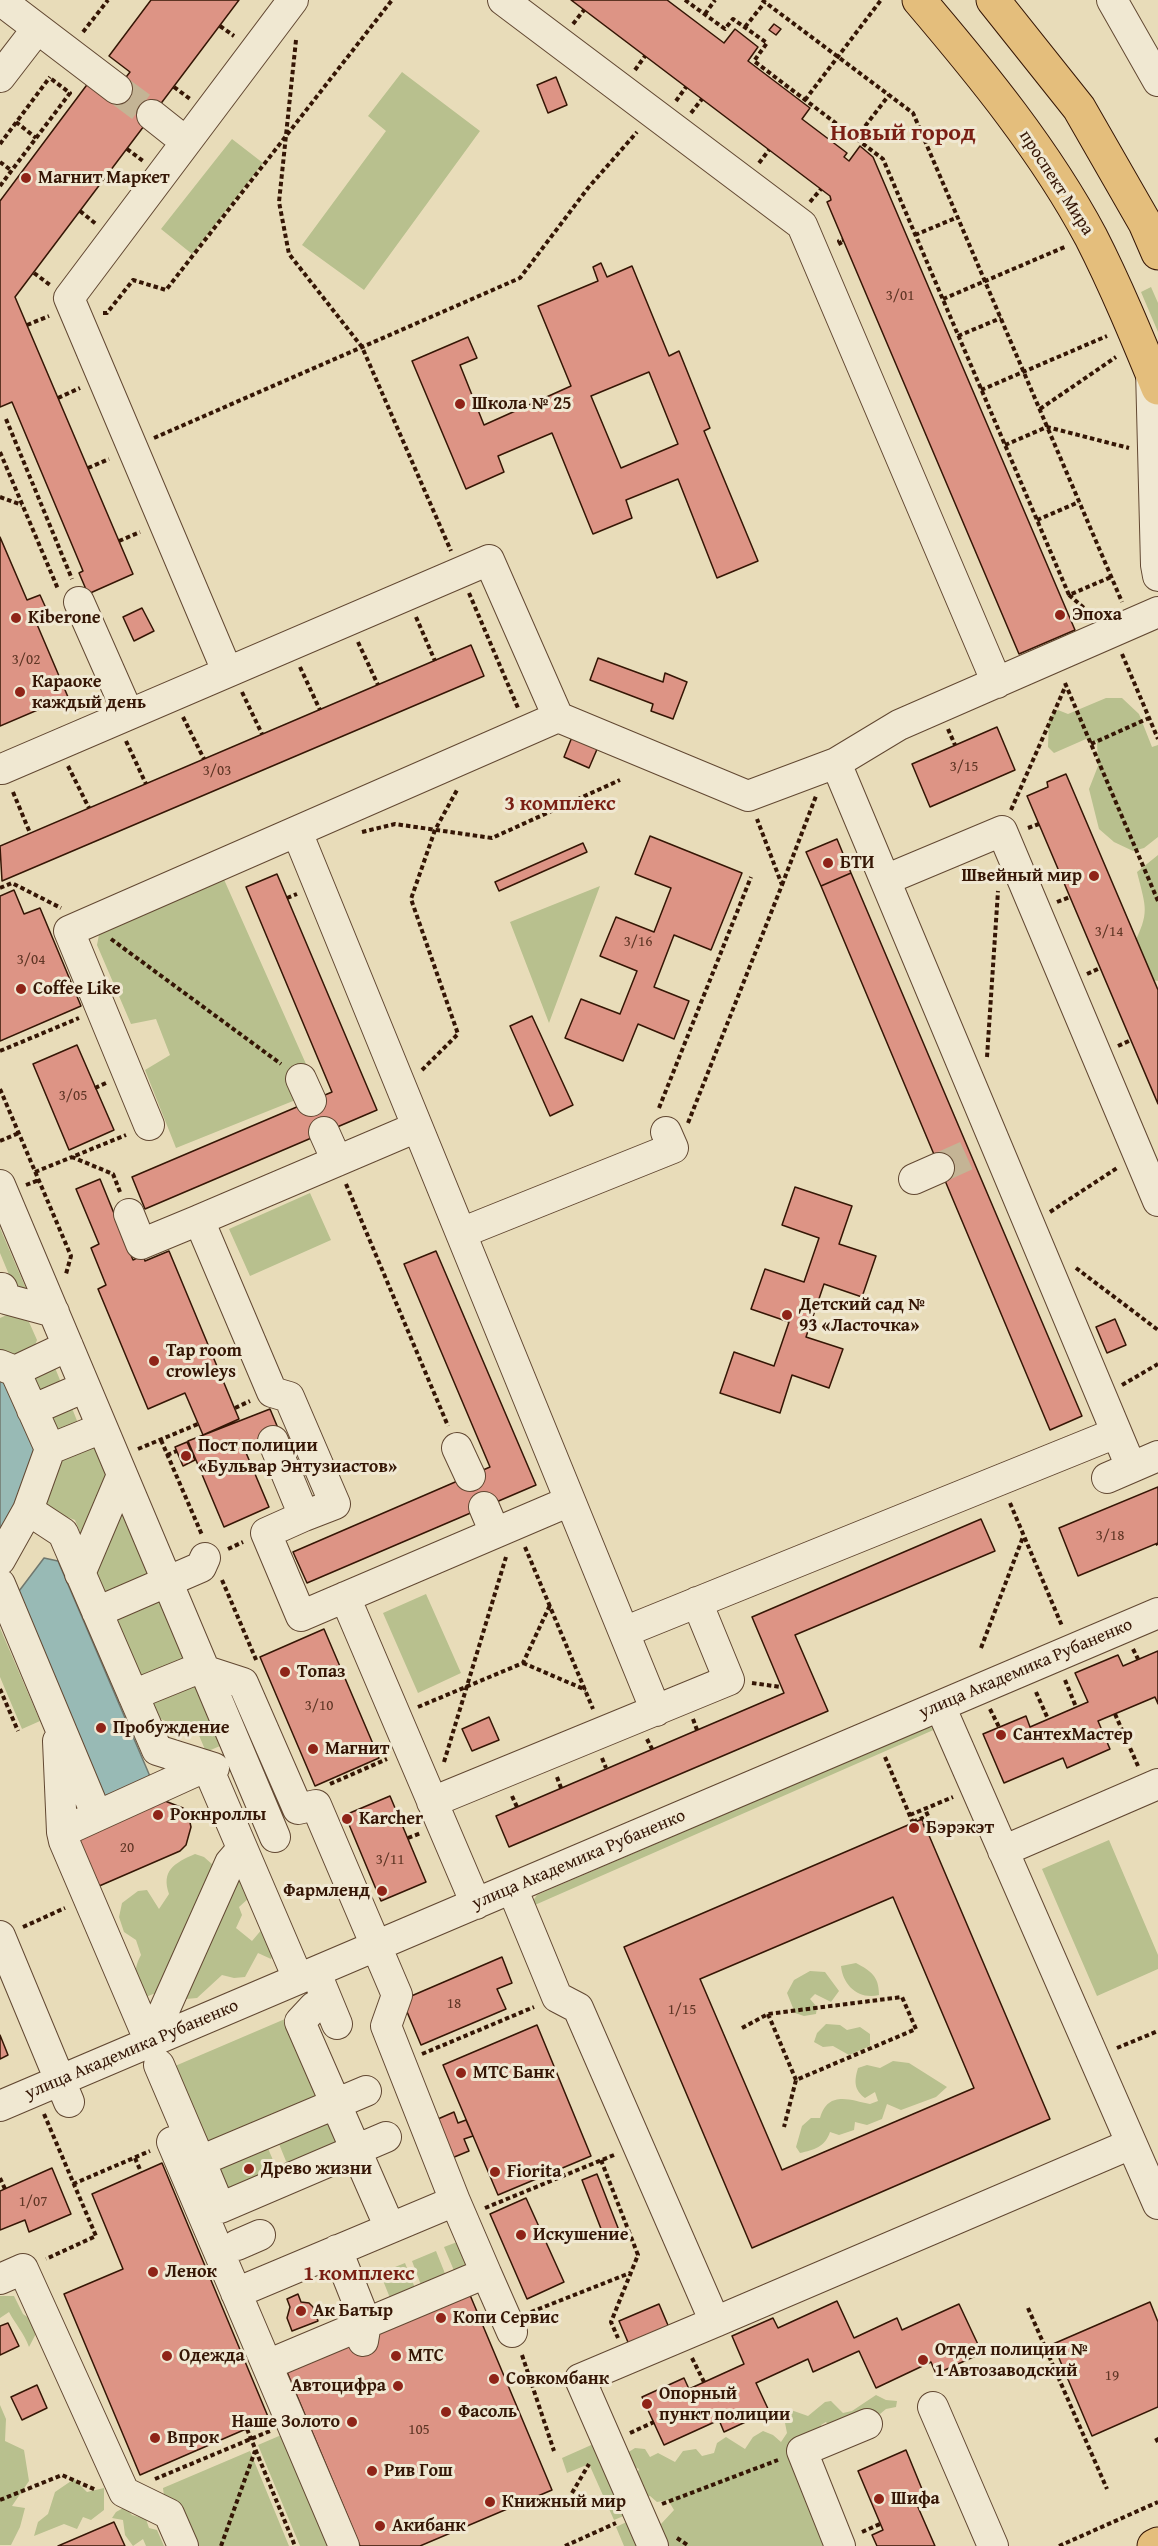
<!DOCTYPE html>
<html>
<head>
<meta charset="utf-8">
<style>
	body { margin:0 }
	canvas { display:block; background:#e8dcb9 }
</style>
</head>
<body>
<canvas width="1158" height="2546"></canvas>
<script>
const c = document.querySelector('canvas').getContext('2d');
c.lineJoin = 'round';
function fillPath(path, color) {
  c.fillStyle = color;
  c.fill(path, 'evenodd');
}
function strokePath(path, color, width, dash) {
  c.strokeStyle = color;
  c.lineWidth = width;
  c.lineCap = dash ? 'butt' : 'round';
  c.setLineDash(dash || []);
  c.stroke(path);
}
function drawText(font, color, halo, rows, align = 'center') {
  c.font = font + ' "Gentium Book Plus",serif';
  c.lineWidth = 6;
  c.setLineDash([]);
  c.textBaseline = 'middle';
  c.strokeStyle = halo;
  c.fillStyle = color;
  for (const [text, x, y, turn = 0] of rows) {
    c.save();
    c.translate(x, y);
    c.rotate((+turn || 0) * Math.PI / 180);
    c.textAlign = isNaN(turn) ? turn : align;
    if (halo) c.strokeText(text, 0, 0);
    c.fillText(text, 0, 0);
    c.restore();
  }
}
fillPath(new Path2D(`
	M402,72l78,59 -116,159 -62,-45 84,-114 -18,-15z
	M232,139l31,24 -71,91 -31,-25z
	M1151,287l7,16v29l-17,-40z
	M1106,698h16l17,16 13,33 6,-2v92l-14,11 -11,3 -19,-9 -15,-13 -10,-40 9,-23 -1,-24 -11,-3 -32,14 -6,-6 1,-29 9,-8 10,4z
	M1158,855v126l-8,-1 -17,-34c17,-35 13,-37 4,-74z
	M222,875l96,216 -142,57 -31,-78 25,-15 -14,-36 -25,5 -34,-79 4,-21z
	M600,886l-51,137 -39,-101z
	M310,1193l21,47 -81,36 -21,-47z
	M0,1228l27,63 -10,3 -17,-41z
	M9,1314l20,8 8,18 -6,16 -14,6 -4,-9 -12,5 -1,-4v-36z
	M51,1358l11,27 -26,11 -11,-26z
	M70,1403l11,28 -26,11 -12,-28z
	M97,1445l123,301 -14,6 -8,-19 -8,-3 -15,6 -5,-13 -14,-6 -81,-197 -26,-10 -8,-21 6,-17 14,-6 -6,-13z
	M426,1594l35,79 -43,20 -35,-80z
	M0,1628l40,93 -18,8 -22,-52z
	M927,1727l11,1 -410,180 9,-13z
	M1109,1840l49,115v14l-61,27 -55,-127z
	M195,1854l9,3 9,8h26l10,33 -10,9 3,8 -6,13 16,13 11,-13 15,14 -7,17 -13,-6 -13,24 -11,1 -12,-3 -25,23 -11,1 -7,-7 -26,2 -7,3c-9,-16 -15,-24 -5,-42l-5,-15 -12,-8 -5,-15 3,-14 16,-12 9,-1 12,19 10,-15c-8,-23 5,-31 26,-40z
	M856,1963c15,8 23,13 23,32 -20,5 -36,-9 -38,-29z
	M810,1971l15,1 14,19 -8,11 -16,-8 -5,5 7,8 -1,7 -12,2 -9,-3 -8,-20 7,-13z
	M292,2016l36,80 -123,53 -37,-80z
	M826,2024l14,1 7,5 13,-3 10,7v12l-21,9 -16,-9 -10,1 -9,-5 3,-9z
	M893,2061l16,2 38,24 -11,10 -35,13 -14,-6 -5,15 -15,6 -12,-3 -1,8 -15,5 -9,-3c-5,15 -16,18 -30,21l-4,-6 6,-21 9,-8h9c8,-28 30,-18 50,-14l8,-3 -3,-9 -10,6c-11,-8 -11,-17 -7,-30l9,-3 13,3z
	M338,2118l9,22 -59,26 -9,-22z
	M267,2146l11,26 -51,31 -18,-42z
	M465,2239l11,25 -21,9 -11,-26z
	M436,2251l10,25 -25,9 -9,-24z
	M405,2263l10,25 -25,10 -10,-25z
	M0,2296h14l9,18 17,12 -11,21c-5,-14 -13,-22 -20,-35l-9,6z
	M876,2395l10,5 11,1 -1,6 -10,2 -6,5h-8l-39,17 -7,-9 -5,3v7l-7,9 15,105h-170l3,-11 -1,-11 13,-14 -6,-10 -11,2 -7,-6 -13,2 -3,-17 5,-12 -9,-4 -6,-10 11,-7 10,1 5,8 8,-4 17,9 8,-11 13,-2 6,7 12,-3 3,-10 9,-6 19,12 8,-12 10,-6 10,4 8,7 6,-9 -2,-10 6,-13 17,6 17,-14 6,-1 12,12 9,-2z
	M0,2405l6,14 -1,22 19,9 5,31 -17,25 13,2 -5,19 -9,18h-11z
	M286,2433l49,113h-35l-42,-101z
	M598,2442l35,70 -19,8 -25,-56 -22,9 -5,-15z
	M250,2451l39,95h-102l-23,-50 -1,-8z
	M74,2479l13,13 17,-4v22l-13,10 -8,-3 -6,12 -13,-5 -30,12 4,-14 10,-8 7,-22z
	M125,2507l7,8 14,4 3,9 8,2 7,16h-18l-3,-7 -10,7 -8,-11 -2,-15 -11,-2 4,-6z
	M635,2518l12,28h-23l-8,-19z`), '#b8c08e');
const water = new Path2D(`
	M0,1375l44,69 -44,105z
	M44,1558l14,3 94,220 -53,23 -86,-205z`);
fillPath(water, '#98bab5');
strokePath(water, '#70786f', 1.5);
const building = new Path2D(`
	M151,0h88l-224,297 118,277 -45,20 -9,-21 4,-2 -71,-169 -12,5v-206l89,-119 28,7 13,-17 -21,-16z
	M571,0h96l57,43 11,-14 23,18 -10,14 62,47 -8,11 45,34 -3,4 5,4 11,-15 13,11 202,473 -56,24 -192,-452 4,-2 -1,-4z
	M774,24l7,5 -5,6 -7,-5z
	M556,77l11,28 -19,8 -11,-28z
	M601,263l6,14 25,-11 37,90 10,-5 31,77 -6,3 54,130 -41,17 -39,-99 -52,21 6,18 -39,16 -41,-101 -54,23 6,16 -38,17 -54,-128 56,-24 9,21 -17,7 24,60 87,-39 -33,-80 60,-25 -5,-14zM649,372l29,72 -57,24 -30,-72z
	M0,537l27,63 13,-5 10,22 -14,5 32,75 -68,29z
	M142,608l12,23 -20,10 -11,-24z
	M471,645l13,31 -482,205 -2,-35z
	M598,658l65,24 2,-9 22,9 -14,37 -22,-8 2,-7 -63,-24z
	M997,727l18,43 -85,37 -18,-43z
	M572,737l26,10 -9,21 -25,-11z
	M1066,774l92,216v114l-131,-308 21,-9 -1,-5z
	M650,836l92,37 -31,77 -37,-15 -20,52 35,14 -15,38 -36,-15 -15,37 -58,-23 16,-39 39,15 17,-43 -37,-15 16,-39 38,15 17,-44 -36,-14z
	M837,839l14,34 -30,13 -15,-34z
	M583,843l4,9 -88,39 -4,-9z
	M851,873l231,543 -32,14 -229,-544z
	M277,874l100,236 -232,99 -13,-32 200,-85 -86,-205z
	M14,890l10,24 16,-6 41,98 -81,35v-145z
	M532,1016l41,89 -23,11 -40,-90z
	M77,1045l37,85 -45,20 -36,-86z
	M100,1179l33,81 10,-5 2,6 24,-10 70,168 -36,16 -18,-42 -37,16 -50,-120 8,-4 -15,-37 8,-4 -23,-55z
	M795,1187l57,19 -13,38 37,12 -14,41 -38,-13 -18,53 37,12 -14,39 -37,-13 -12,38 -60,-20 14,-41 40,14 15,-44 -38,-13 14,-40 39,13 15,-44 -37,-13z
	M436,1251l100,234 -229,98 -14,-31 197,-85 -86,-203z
	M1115,1319l11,26 -19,8 -11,-26z
	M270,1409l10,24 -36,15 25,59 -45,20 -36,-86z
	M187,1442l8,18 -12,6 -8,-19z
	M1158,1487v56l-80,33 -19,-48z
	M981,1519l14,32 -200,84 33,76 -319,136 -13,-31 288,-123 -32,-76z
	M324,1629l55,129 -64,28 -55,-129z
	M1158,1651v53l-3,-7 -57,24 12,28 -43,19 -4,-10 -59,25 -21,-49 43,-18 4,11 58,-25 -13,-29 43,-18 5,11z
	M489,1717l10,23 -27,11 -10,-22z
	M390,1796l36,86 -45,19 -36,-86z
	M165,1801l18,7 6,10 2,9 -5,18 -6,6 -90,39 -22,-51z
	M922,1819l128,300 -298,129 -128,-301zM893,1897l81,191 -192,82 -82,-191z
	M502,1957l10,26 -15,6 9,20 -85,36 -19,-45z
	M537,2025l54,131 -93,39 -55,-130z
	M0,2035l8,20 -8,4z
	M454,2112l4,11 8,-3 7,16 -9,3 5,12 -22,9 -16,-38z
	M162,2163l107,256 -129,56 -76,-181 59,-25 -31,-75z
	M52,2168l19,46 -42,18 -4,-12 -25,10v-39z
	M597,2174l23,59 -15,6 -23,-59z
	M526,2198l38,84 -37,17 -37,-85z
	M298,2294l3,8 8,1 4,4 5,14 -26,10 -5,-13 3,-11 -3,-8z
	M470,2295l82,195 -132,56h-60l-73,-174z
	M837,2301l17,37 43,-20 5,12 57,-26 23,49 -46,21 -5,-12 -55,26 -17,-37 -46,21 -5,-13 -52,24 13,28 -45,21 -5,-12 -55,25 -22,-48 42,-19 5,11 55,-25 -12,-28 41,-18 5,10z
	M1150,2302l8,20v85l-66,29 -39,-92z
	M659,2304l11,26 -40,17 -11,-26z
	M8,2323l11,23 -19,9v-29z
	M37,2385l10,23 -25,12 -11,-23z
	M906,2450l18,44 -10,4 21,48h-58l-5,-11 11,-5 -25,-59z
	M114,2522l11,24h-67z`);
fillPath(building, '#dd9485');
strokePath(building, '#351605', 1.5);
strokePath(new Path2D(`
	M117,89l35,26
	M939,1168l31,-14`), '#c4b495', 30, [30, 15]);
const minor = new Path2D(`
	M0,0l117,89
	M503,0l299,225 195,458
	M1112,0l46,81
	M0,77l37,-48
	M152,115l34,27
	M1151,370l5,195 2,11
	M79,602l49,111
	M1158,612l-259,113 -63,38 49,117 117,-49 156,370
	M227,671l-158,-373 224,-298
	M558,717l190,79 88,-33
	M2,769l487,-209 69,157 -489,214 80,194
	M297,832l359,879
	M885,880l246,587
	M301,1079l10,22
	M324,1132l13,29
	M914,1179l25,-11
	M0,1185l275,652
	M129,1214l12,30 58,-24
	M461,1233l212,-85 -7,-16
	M2,1288l4,11 48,13
	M0,1365l15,6 35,78
	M15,1371l53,-25
	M32,1410l53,-23
	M273,1441l31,75 -38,17 35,83 269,-115
	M457,1448l13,28
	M1107,1478l51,-22
	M484,1507l11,26
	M28,1510l22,-61 52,-21
	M304,1516l31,-12 -46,-107 -17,-5 -73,-172 218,-93
	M0,1560l28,-50 35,23 94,217 57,18
	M80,1574l42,-99
	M0,1584l97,232 110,-50 87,203
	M345,1597l131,307
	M97,1612l104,-45 4,-9
	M624,1632l492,-199
	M203,1670l40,13 55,126 18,-4 81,190 -11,31 69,175 -219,92
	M133,1695l69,-28
	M940,1706l218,498
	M58,1741l4,91
	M432,1802l297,-122 -32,-78
	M97,1816l-35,16 2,9 86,201
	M1003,1851l155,-67
	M512,1888l45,109 21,11 137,314 416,-178
	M0,1936l69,166
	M318,1978l19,46
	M314,2007l-14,15 90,206
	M150,2042l80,-179 12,-14
	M159,2065l41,96 166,-70
	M0,2106l1158,-493
	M172,2142l172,404
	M205,2172l15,36 166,-71
	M237,2245l23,-10
	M337,2250l29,73 -3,18
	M486,2273l26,59
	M0,2279l23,-10 101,223 45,22 14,32
	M267,2365l219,-92 -31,-72
	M933,2407l60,139
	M653,2546l-73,-167 135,-57
	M840,2546l-38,-95 65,-27`);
const major = new Path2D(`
	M919,0c63,74 126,151 172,237 25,49 46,100 67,151
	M993,0l86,108 66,115 13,30
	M1154,2546l4,-2`);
strokePath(minor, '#624832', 32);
strokePath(major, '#351605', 35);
strokePath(new Path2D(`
	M685,0l40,29 8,-10 34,24 -13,18 129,98 186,436 42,-18
	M762,0l151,113 209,489
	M705,14l10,-14
	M573,24l11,-14
	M220,26l14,10
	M745,27l20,-25
	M83,32l25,-32
	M296,40l-17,162 10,52 73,93 89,204
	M635,70l10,-14
	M174,87l16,12
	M805,100l76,-100
	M676,101l10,-14
	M691,113l11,-14
	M16,122l20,16
	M856,138l33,-43
	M0,144l50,-67
	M127,149l16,12
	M0,162l12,9
	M759,163l10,-13
	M0,186l70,-93 -20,-15
	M810,202l11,-13
	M80,211l16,13
	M915,235l43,-18
	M841,245l-2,-4 4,-1
	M34,273l16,12
	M943,299l124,-53
	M103,313h4l26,-33 33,10 226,-290
	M27,325l22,-9
	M958,336l43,-18
	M981,390l126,-54
	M58,398l22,-10
	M1040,409l76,-52
	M6,419l66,160
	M154,438l366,-160 68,-90 49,-56
	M1005,445l42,-18 82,21
	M0,452l58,137
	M88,468l21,-9
	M0,497l22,8
	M1037,520l42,-18
	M119,541l21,-9
	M469,593l49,115
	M1069,595l22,19
	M416,617l19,44
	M358,642l20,43
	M1122,654l36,85
	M300,667l20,43
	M1065,683l93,218
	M242,692l20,42
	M183,717l21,42
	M948,729l7,16
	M126,741l20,43
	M1091,744l58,-26
	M68,766l21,42
	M13,792l17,41
	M1011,810l55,-125
	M1028,828l11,-4
	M362,832l33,-8 97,14 128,-58
	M782,885l34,-89
	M0,888l12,-5 49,25
	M287,898l10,-4
	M1057,902l13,-5
	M111,939l170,125
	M1087,974l13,-6
	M1118,1046l13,-6
	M0,1051l79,-33
	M987,1057l11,-166
	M422,1070l36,-36 -47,-135 24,-69 22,-40
	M95,1088l11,-5
	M0,1089l71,167 -5,18
	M659,1108l92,-231
	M688,1123l94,-238 -25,-66
	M0,1141l19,-8
	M35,1172l37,-15
	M346,1184l102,242
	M26,1185l13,-5
	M120,1192l-7,-18 -41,-17 54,-22
	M1050,1212l67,-44
	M1076,1268l82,62
	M1122,1385l36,-21
	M235,1408l15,-7
	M161,1440l41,95
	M138,1449l60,-25
	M167,1455l10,-4
	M1010,1503l52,123
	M1157,1543l1,2
	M525,1547l68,162
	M228,1549l15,-7
	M222,1580l35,82
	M981,1648l42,-111
	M1133,1649l5,10
	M523,1663l63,27
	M1065,1680l11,27
	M752,1683l29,4
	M0,1689l18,42
	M1036,1692l12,27
	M418,1707l105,-44 27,-58
	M990,1709l9,18
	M1115,1714l23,52
	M693,1719l4,11
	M647,1739l5,10
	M885,1757l28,66
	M602,1758l4,10
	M444,1762l62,-205
	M557,1777l4,11
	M330,1784l57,-25
	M512,1796l5,11
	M910,1815l43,-18
	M913,1822l9,-4 7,17 6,-3 -10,-23
	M408,1838l13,-5
	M23,1927l42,-19
	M768,2014l28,66
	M742,2028l26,-14 134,-17 14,32 -120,51 -12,47
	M1117,2048l41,-17
	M422,2054l112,-47
	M44,2114l52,122 -50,23
	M135,2158l6,14
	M601,2160l37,95 -27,67 7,16
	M0,2178l5,11
	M73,2184l77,-33
	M485,2208l129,-53
	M1028,2308l79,181
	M531,2312l99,-39
	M522,2355l32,96
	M692,2358l12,24
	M247,2429l48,117
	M630,2433l24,-11
	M1156,2438l2,4
	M155,2479l115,-48
	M572,2493l17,-29
	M0,2500l62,-25 34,15
	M662,2504l116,-44
	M862,2532l18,-8
	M677,2538l12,8
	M221,2546l34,-95
	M565,2546l51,-23
	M1059,2546l99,-44`), '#351605', 4, [4.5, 3]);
strokePath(minor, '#f0e8d2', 30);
strokePath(major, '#e4be7c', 33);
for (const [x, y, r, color] of [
	[26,178,6,"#8f2418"],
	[460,404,6,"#8f2418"],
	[1060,615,6,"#8f2418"],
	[16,618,6,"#8f2418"],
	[20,692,6,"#8f2418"],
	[828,863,6,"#8f2418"],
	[1094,876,6,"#8f2418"],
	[21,989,6,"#8f2418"],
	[787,1315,6,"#8f2418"],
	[154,1361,6,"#8f2418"],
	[186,1456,6,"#8f2418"],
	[285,1672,6,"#8f2418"],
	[101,1728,6,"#8f2418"],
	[1001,1735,6,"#8f2418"],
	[313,1749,6,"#8f2418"],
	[158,1815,6,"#8f2418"],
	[347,1819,6,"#8f2418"],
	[914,1828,6,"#8f2418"],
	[382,1891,6,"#8f2418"],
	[461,2073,6,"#8f2418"],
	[249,2169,6,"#8f2418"],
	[495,2172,6,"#8f2418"],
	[521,2235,6,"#8f2418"],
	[153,2272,6,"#8f2418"],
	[301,2311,6,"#8f2418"],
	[441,2318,6,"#8f2418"],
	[167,2356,6,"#8f2418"],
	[396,2356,6,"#8f2418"],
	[923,2360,6,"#8f2418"],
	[494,2379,6,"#8f2418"],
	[398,2386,6,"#8f2418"],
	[647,2404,6,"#8f2418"],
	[446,2412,6,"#8f2418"],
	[352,2422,6,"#8f2418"],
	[155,2438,6,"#8f2418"],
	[372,2471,6,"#8f2418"],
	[879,2499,6,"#8f2418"],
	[490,2502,6,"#8f2418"],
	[380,2526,6,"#8f2418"]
]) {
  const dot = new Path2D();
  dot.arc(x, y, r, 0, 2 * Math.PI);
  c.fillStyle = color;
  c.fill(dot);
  strokePath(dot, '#f0e8d2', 2);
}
drawText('15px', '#5f3625', null, [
	["3/01",900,296],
	["3/02",26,660],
	["3/15",964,767],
	["3/03",217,771],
	["3/14",1109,932],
	["3/16",638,942],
	["3/04",31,960],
	["3/05",73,1096],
	["3/18",1110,1536],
	["3/10",319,1706],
	["20",127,1848],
	["3/11",390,1860],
	["18",454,2004],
	["1/15",682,2010],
	["1/07",33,2202],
	["19",1112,2376],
	["105",419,2430]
]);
drawText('bold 18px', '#351605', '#f0e8d2', [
	["Магнит Маркет",38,178],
	["Школа № 25",472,404],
	["Эпоха",1072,615],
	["Kiberone",28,618],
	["Караоке",32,682],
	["каждый день",32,703],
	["БТИ",840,863],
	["Швейный мир",1082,876,"right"],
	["Coffee Like",33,989],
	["Детский сад №",799,1305],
	["93 «Ласточка»",799,1326],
	["Tap room",166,1351],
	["сrowleys",166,1372],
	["Пост полиции",198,1446],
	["«Бульвар Энтузиастов»",198,1467],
	["Топаз",297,1672],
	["Пробуждение",113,1728],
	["СантехМастер",1013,1735],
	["Магнит",325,1749],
	["Рокнроллы",170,1815],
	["Karcher",359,1819],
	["Бэрэкэт",926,1828],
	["Фармленд",370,1891,"right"],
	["МТС Банк",473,2073],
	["Древо жизни",261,2169],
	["Fiorita",507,2172],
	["Искушение",533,2235],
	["Ленок",165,2272],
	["Ак Батыр",313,2311],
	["Копи Сервис",453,2318],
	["Отдел полиции №",935,2350],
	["1 Автозаводский",935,2371],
	["Одежда",179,2356],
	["МТС",408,2356],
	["Совкомбанк",506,2379],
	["Автоцифра",386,2386,"right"],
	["Опорный",659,2394],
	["пункт полиции",659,2415],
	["Фасоль",458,2412],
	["Наше Золото",340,2422,"right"],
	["Впрок",167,2438],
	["Рив Гош",384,2471],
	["Шифа",891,2499],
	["Книжный мир",502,2502],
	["Акибанк",392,2526]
], 'left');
drawText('18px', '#351605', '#f0e8d2', [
	["проспект Мира",1056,183,57],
	["улица Академика Рубаненко",1026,1669,-23],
	["улица Академика Рубаненко",579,1860,-23],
	["улица Академика Рубаненко",132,2050,-23]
]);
drawText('bold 21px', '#7a1f14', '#f0e8d2', [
	["3 комплекс",560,805],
	["1 комплекс",359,2275]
]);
drawText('bold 24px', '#7a1f14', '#f0e8d2', [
	["Новый город",903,134]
]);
</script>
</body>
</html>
